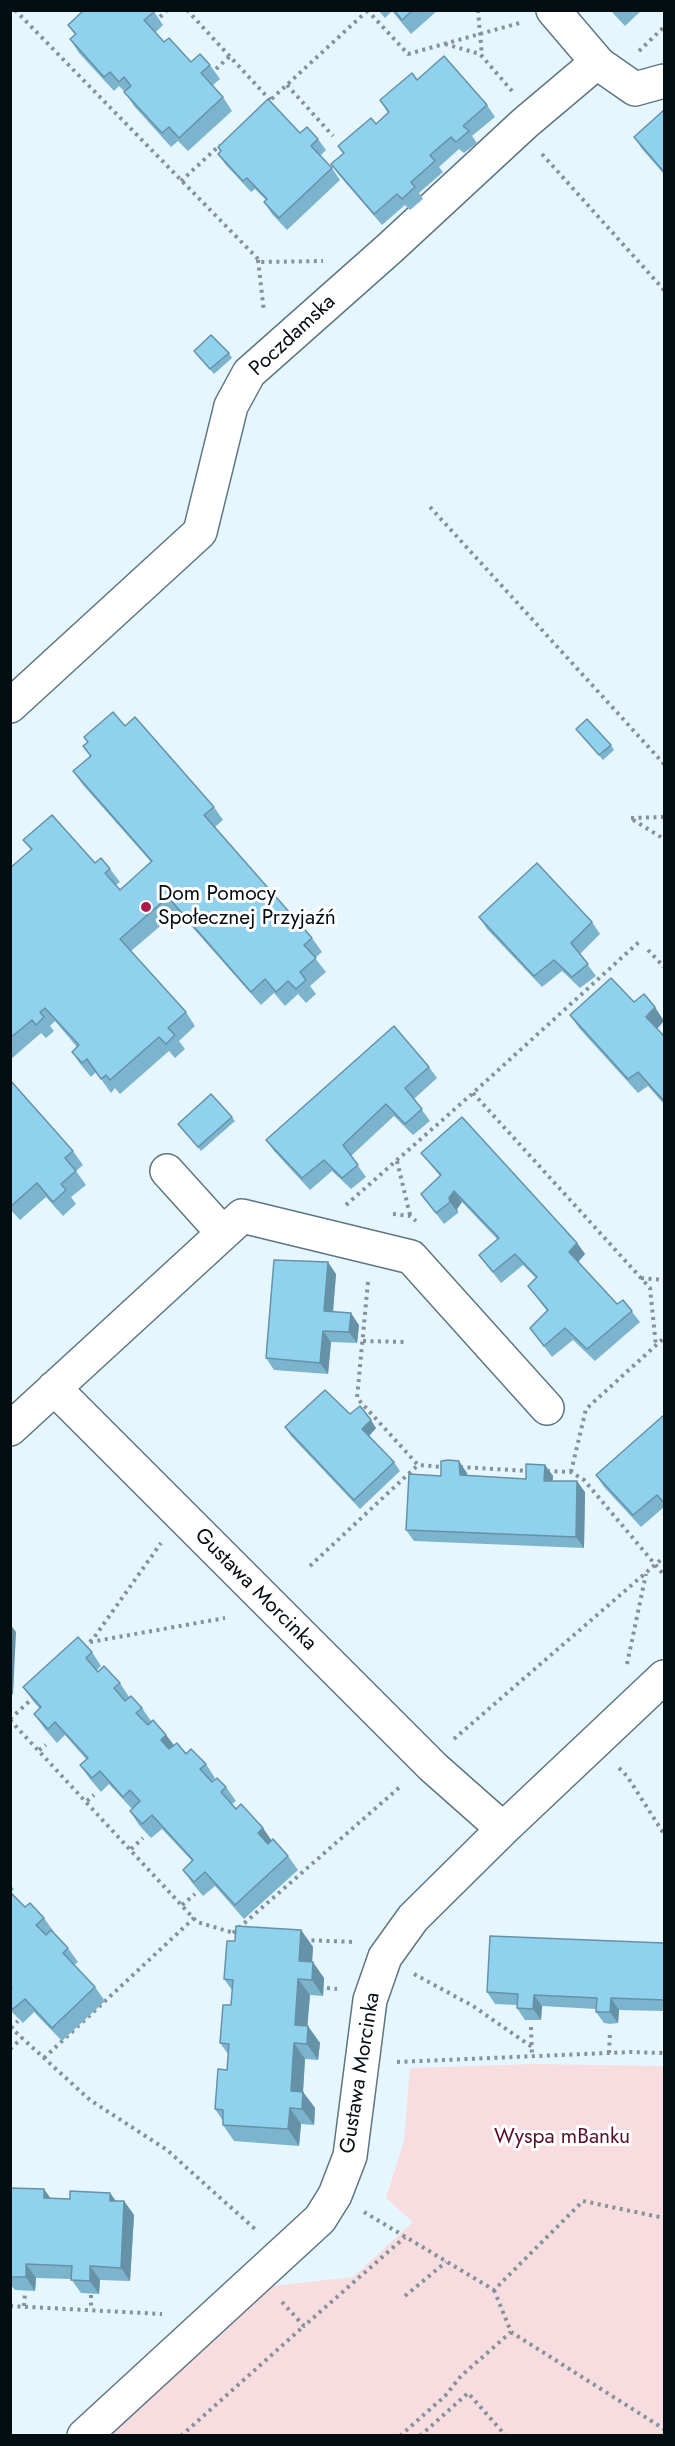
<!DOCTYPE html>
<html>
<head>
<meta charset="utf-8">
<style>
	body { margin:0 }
	#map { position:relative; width:675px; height:2446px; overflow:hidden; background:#e6f6ff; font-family:Jost,sans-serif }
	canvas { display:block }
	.frame { position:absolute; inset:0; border:12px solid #040d11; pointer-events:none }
</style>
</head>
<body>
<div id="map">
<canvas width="675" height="2446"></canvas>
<div class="frame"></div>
</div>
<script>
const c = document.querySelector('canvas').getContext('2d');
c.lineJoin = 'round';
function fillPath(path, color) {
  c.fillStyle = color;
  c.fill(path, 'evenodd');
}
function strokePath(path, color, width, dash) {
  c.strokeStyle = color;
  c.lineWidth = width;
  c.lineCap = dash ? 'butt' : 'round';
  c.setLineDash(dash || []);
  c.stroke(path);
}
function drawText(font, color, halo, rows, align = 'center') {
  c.font = font + ' Jost,sans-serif';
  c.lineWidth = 6;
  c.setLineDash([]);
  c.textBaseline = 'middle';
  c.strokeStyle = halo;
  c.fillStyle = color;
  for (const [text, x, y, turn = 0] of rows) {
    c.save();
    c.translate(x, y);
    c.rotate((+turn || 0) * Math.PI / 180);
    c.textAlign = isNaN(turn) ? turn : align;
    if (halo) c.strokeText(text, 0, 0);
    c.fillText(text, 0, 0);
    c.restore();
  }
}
fillPath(new Path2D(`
	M535,2064l129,2v369l-571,1 172,-149 88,-10 60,-55 -27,-24 18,-57 6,-73z`), '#f7dce0');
const minor = new Path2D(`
	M553,10l46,54 36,25 29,-8
	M10,706l190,-174 31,-126 18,-33 141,-125 135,-125 64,-54 10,-5
	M167,1171l56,62
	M54,1388l379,379 70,62
	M10,1429l232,-213 169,41 136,151
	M84,2436l236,-217 15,-24 15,-39 20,-156 15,-43 28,-39 90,-89 161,-152`);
strokePath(minor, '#5d7682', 36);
strokePath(new Path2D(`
	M15,10l246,252 62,-1
	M187,10l83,90
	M367,10l41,44 115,-32
	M478,10l4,46
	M160,17l7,-7
	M445,44l35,10 32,37
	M639,51l25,-24
	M216,69l14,-13
	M287,85l46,51
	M266,104l101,-93
	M542,154l122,136
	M181,181l39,-36
	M258,260l6,52
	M430,507l234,257
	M664,817l-34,1 34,21
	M648,950l16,17
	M473,1093l177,195 6,58
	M397,1161l13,54
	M346,1205l127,-112 167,-152
	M393,1214l17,2 6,5
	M641,1278l23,2
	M368,1282l-11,116 61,67 25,2
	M363,1341l44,1
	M460,1467l70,4
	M547,1471l24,1 13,8 80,95
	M571,1472l15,-63 78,-71
	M310,1566l108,-101
	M90,1642l135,-24
	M84,1647l9,-8 68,-96
	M627,1664l19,-90
	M10,1719l24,-22
	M10,1720l187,202 37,11
	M454,1739l210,-182
	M39,1750l7,-5
	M619,1768l8,8 37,58
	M87,1801l7,-6
	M131,1849l12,-11
	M182,1905l13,-11
	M233,1933l168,-147
	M304,1940l50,2
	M414,1974l59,32 59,41
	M327,1988l10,1
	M10,2027l80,73 77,50 89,80
	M531,2027l1,30
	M11,2028l7,-7
	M10,2049l12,-11
	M609,2053l1,-22
	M44,2058l150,-140
	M397,2062l234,-10 33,1
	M364,2212l130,78 89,-89 81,17
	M494,2290l17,42 153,97
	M91,2295v14
	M405,2296l41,-34
	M282,2302l22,24 101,-89
	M10,2306l152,8
	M24,2306l1,-13
	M181,2436l123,-110
	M400,2436l45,-40 16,-20 50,-44
	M420,2436l48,-43 38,43`), '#859299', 4, [3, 4.5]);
strokePath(minor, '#fff', 33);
fillPath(new Path2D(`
	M153,10l10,15 -8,8 9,9 27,20 19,3 10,14 -8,7 11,11 9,14 -44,40 -10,-10 -7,6 -37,-41 -9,-14 -6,-6 -5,5 -35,-38 -9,-14 5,-4 -7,-10z
	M378,10h60l-27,24 -19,-23 -7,7z
	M610,10h32l-17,16z
	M417,80l70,25 8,12 -23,19 5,7 -13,10 -5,-4 -20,18 4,5 -24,21 4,6 -13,11 -5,-5 -23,20 -43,-50 -8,-11 12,-10 -5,-8 38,-22 12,-11 -8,-13z
	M664,110v64l-22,-25 -8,-12z
	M300,133l18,6 8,11 -6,6 12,12 8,12 -53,50 -15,-16 -8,-12 2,-2 -11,-11 -4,3 -25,-27 -8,-11 3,-3 -3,-4z
	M194,351l35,2 3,5 -18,16z
	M125,726l89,81 9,13 -8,7 97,111 10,14 -7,6 11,14 -16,14 6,8 -10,9 -8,-9 -13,12 -11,-13 -13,12 -83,-94 -47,40 55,61 9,14 -16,15 6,8 -10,9 -6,-7 -49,43 -5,-6 -4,5 -15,-21 -5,5 -10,-12 -9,-13 5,-5 -22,-26 -5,5 4,5 -8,7 -5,-5 -31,27v-192l21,-18 -8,-10 72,23 15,6 10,13 -4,3 4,5 31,-28 -68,-77 -10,-14 17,-15 -7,-10 5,-4 -4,-5z
	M576,729l35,16 3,5 -11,10z
	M479,917l113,5 8,12 -20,20 16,22 -16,12 -18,-17 -20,16 -55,-58z
	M634,1002l30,19 -7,8 7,7v68l-16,-18 -10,7 -59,-65 -9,-13z
	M429,1067l8,11 -23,21 16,22 -17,14 -19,-19 -43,40 15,21 -15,12 -19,-18 -22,19 -36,-39 -8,-11z
	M10,1080l63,71 10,14 -7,6 10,14 -15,12 5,7 -13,12 -17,-19 -26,23 -10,-11z
	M232,1117l3,4 -34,30 -23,-27z
	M421,1153l156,90 8,11 -7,8 39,42 6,-4 17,22 -45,39 -22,-21 -21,17 -22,-29 17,-17 -19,-25 8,-8 -13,-13 -22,18 -22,-28 19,-15 -36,-38 -5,7 1,4 -14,11 -23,-30 19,-18z
	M336,1274l-3,38 26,13 -2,18 -26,-1 -3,32 -54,-4 -8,-12z
	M350,1414l26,14 -7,8 25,26 6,9 -40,38 -69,-73 -6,-9z
	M664,1415v92l-23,20 -37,-40 -8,-12z
	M545,1465l8,11 -1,5 33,11 -1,56 -170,-7 -8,-11 35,-54 26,-3v3l59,3z
	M92,1652l9,14 -4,4 1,2 22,11 9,14 13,11 9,13 15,14 8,10 32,19 9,14 -4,4 15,5 10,14 -4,3 56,52 10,14 -54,49 -29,-33 -12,10 -10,-12 -10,-14 9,-9 -30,-32 -11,9 -12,-13 -9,-14 2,-2 -23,-25 -8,8 -11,-13 -10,-14 6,-6 -21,-24 -8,8 -13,-15 -10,-14 6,-5 -7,-8 -10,-14z
	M10,1885l4,4 -3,3 14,15 19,11 10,14h-1l15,16 10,14 -4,3 21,22 10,14 -43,40 -28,-29 -11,11 -13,-13z
	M301,1930l12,17 -1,15 12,16 -1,18 -13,-1 -3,31 13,17 -2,17 -13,-1 -2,33 12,16 -1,17 -13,-1 -2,22 -65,-5 -11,-16v-4l-8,-12 12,-39 1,-16 -8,-11 11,-38 1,-15 -8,-11 11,-38z
	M664,1943v68l-45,-1 -1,13 -8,1 -6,-1 -8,-11v-3l-54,-3 -1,14h-16l-8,-12v-3l-22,-1 -8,-12z
	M10,2188l40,10 20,1 40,-6 6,8h8l10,14 -4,66 -30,-1 -1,14 -18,-1 -10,-14 -35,-1 -1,13 -20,-1 -5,-6z`), '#7cb4cd');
fillPath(new Path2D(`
	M655,1007l9,14 -9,10 -9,-14z
	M454,1191l8,11 -5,7 1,4 -8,-11 -1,-4z
	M577,1243l8,11 -8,9 -8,-11z
	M328,1262l8,12 -4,49 -8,-12z
	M351,1313l8,12 -2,18 -8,-11z
	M323,1331l8,11 -3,32 -8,-11z
	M371,1420l5,8 -8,9 -6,-8z
	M459,1461l8,12 1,14 -8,-12z
	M545,1465l8,11 -1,17 -8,-12z
	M577,1481l8,11 -1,56 -8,-11z
	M10,1624l6,8 -3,63 -3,-3z
	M166,1735l10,13 -5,6 -10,-14z
	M263,1828l9,13 -5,6 -9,-14z
	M301,1930l12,17 -2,31 -12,-17z
	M313,1962l11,16 -1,18 -11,-16z
	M298,1979l12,16 -4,47 -11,-17z
	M534,1995l8,11 -1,14 -8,-11z
	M611,1998l8,12 -1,13 -8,-11z
	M308,2026l12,17 -2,17 -11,-16z
	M294,2043l11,16 -3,48 -11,-16z
	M303,2092l12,16 -1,17 -12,-16z
	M290,2108l11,16 -2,22 -11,-17z
	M44,2189l10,14 -10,-5z
	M110,2193l10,14 -10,-6z
	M124,2201l10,14 -4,66 -9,-13z
	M26,2264l10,14 -1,13 -9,-14z
	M90,2266l10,14 -1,14 -9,-13z`), '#6592a7');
const building = new Path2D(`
	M84,10h69l1,2 -10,8 20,22 5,-4 22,24 9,-8 10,11 -9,8 22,24 -44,41 -10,-11 -7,6 -38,-41 7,-6 -7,-9 -5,5 -9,-10 -6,5 -34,-38 6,-5 -8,-9z
	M394,10h19l-11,10z
	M444,56l43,49 -24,21 6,5 -13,11 -5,-5 -21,18 5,6 -24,21 4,5 -13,12 -5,-5 -23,20 -43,-50 13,-11 -6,-7 33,-28 5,6 13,-12 -9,-12 32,-27 5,7z
	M268,99l32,34 7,-6 11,12 -7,7 21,22 -53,50 -15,-16 3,-3 -20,-21 -4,3 -25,-27 3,-3 -3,-4z
	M664,110v62l-30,-35z
	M211,335l18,18 -19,16 -16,-18z
	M113,712l12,14 10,-9 79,90 -10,8 108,123 -8,7 12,13 -16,14 6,8 -10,9 -8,-8 -12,11 -11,-13 -14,13 -83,-95 -48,42 66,73 -18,16 7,7 -9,9 -7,-7 -49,43 -4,-5 -5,4 -14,-20 -5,4 -10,-11 7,-7 -34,-37 -5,4 4,5 -8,8 -4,-5 -22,18v-170l22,-19 -9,-9 29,-25 43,48 6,-5 9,11 -5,4 15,17 32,-29 -79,-90 18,-15 -8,-10 5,-4 -4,-5z
	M587,719l24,26 -12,10 -23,-26z
	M537,863l55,59 -21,21 17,21 -16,13 -18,-17 -20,16 -55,-59z
	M611,978l23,24 10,-8 11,13 -9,10 18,19v65l-26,-29 -10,7 -58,-64z
	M394,1026l35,41 -24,21 17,21 -17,15 -19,-20 -43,41 15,20 -16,13 -18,-18 -22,18 -36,-38z
	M10,1080l63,71 -8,7 11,13 -15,13 5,6 -13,12 -16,-19 -27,24z
	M211,1094l21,23 -34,30 -20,-23z
	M462,1117l115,126 -8,9 48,52 6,-4 9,11 -45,38 -22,-21 -21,18 -14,-18 18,-18 -20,-24 9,-9 -22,-23 -22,18 -14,-17 20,-17 -45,-47 -5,7 1,4 -14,11 -15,-19 20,-19 -20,-22z
	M274,1260l54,2 -4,49 27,2 -2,19 -26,-1 -3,32 -54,-5z
	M325,1390l25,24 10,-8 11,14 -9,9 32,33 -40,38 -69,-73z
	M664,1415v88l-7,-8 -24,20 -37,-40z
	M448,1460l11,1 1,14 66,4v-15l19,1 -1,16h33l-1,56 -170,-7 3,-56 32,2v-15z
	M78,1637l14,15 -6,6 12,14 6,-6 16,17 -6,5 11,13 6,-5 11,12 -6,5 12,12 5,-5 13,15 -5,5 8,9 8,-6 9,11 5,-5 15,15 -6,5 12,13 5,-4 9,9 -5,5 15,17 5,-5 22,24 -5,5 10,11 5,-5 15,17 -53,49 -30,-33 -11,10 -11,-12 10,-10 -41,-45 -10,9 -12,-13 10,-10 -10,-11 -7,7 -23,-26 -8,7 -12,-13 8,-7 -33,-36 -7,7 -14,-15 7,-7 -18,-20z
	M10,1892l15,15 5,-4 14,15 -8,7 10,10 5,-5 17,18 -5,5 32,34 -43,41 -27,-29 -12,10 -3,-3v-17l2,-1 -2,-2z
	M236,1926l65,4 -2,31 14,1 -1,18 -14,-1 -3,46 13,1 -1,18 -13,-1 -3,48 12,1 -1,17 -12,-1 -2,21 -65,-4v-15l-8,-1 3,-40 9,1 2,-26 -9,-1 3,-38h8l2,-25 -9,-1 3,-38h8z
	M490,1936l174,7v57l-53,-2 -1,14h-14l1,-14 -63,-3 -1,14 -16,-1 1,-14 -31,-2z
	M10,2188l34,1v9l26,1v-8l40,2v8h14l-3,67 -31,-2v15l-19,-1 1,-14 -46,-2v13h-16z`);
fillPath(building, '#90d1ee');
strokePath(building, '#6592a7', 1.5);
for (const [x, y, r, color] of [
	[146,907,6,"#ac1a4d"]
]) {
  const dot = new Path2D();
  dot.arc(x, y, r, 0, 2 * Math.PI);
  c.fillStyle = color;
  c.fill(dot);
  strokePath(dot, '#fff', 2);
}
drawText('21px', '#040d11', '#fff', [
	["Poczdamska",293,336,-43],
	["Gustawa Morcinka",255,1590,45],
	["Gustawa Morcinka",361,2073,-81]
]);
drawText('21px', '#040d11', '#fff', [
	["Dom Pomocy",158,895],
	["Społecznej Przyjaźń",158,919]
], 'left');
drawText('21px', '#5b1028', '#fff', [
	["Wyspa mBanku",562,2138]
]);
</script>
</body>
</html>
